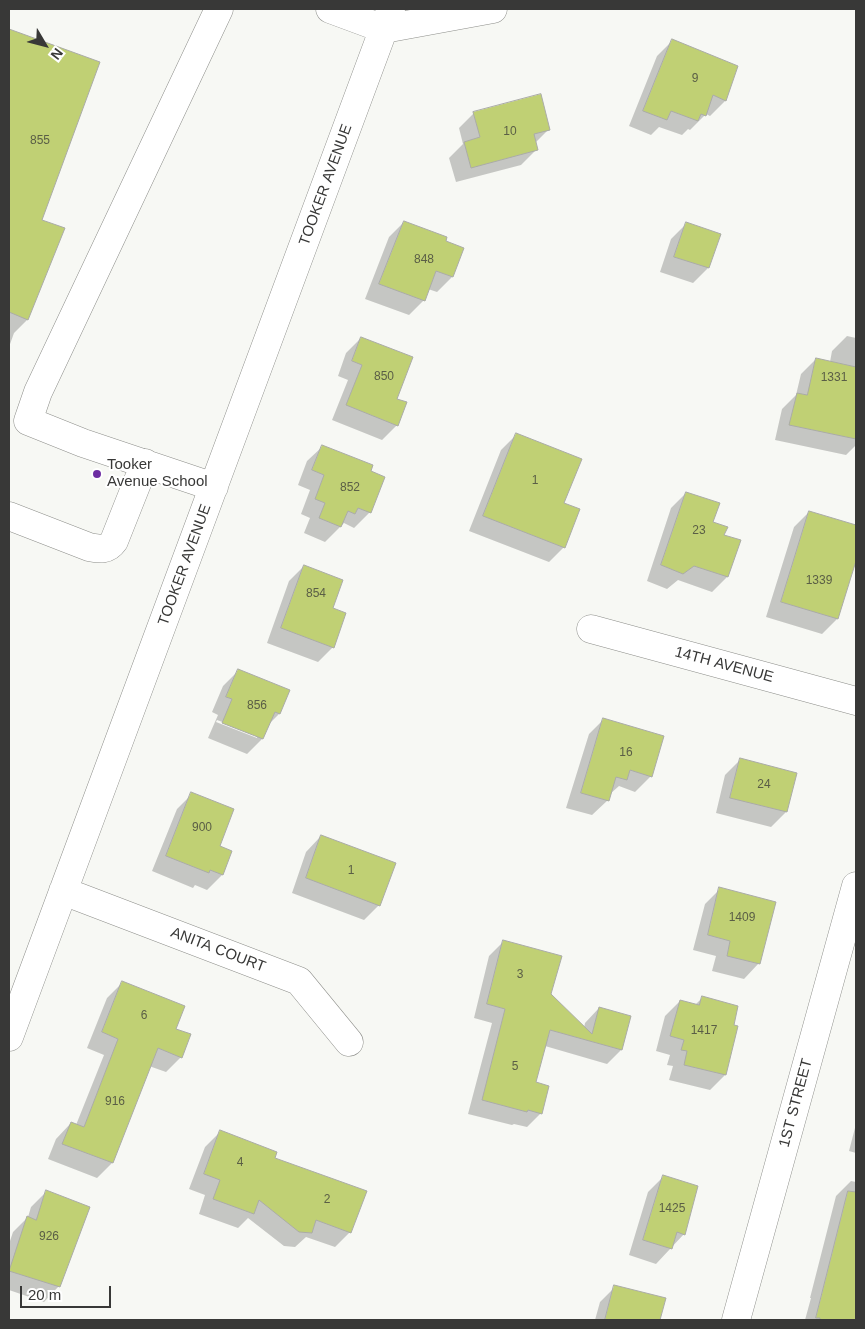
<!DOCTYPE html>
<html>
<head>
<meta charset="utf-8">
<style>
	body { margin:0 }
	#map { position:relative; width:865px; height:1329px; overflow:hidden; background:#f7f8f4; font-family:Helvetica,sans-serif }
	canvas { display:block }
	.frame { position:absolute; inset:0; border:10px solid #383837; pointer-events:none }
	.north { position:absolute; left:20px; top:20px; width:50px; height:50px; -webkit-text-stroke:4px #fff; paint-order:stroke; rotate:127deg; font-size:14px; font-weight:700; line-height:20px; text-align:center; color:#383837 }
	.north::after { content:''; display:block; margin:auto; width:18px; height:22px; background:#383837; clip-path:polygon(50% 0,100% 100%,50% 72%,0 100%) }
	.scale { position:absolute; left:20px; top:1286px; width:91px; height:22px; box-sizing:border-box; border:2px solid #383837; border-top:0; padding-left:6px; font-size:15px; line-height:18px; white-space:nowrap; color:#383837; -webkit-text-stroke:4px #fff; paint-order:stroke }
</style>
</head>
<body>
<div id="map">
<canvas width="865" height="1329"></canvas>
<div class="frame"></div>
<div class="north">N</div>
<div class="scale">20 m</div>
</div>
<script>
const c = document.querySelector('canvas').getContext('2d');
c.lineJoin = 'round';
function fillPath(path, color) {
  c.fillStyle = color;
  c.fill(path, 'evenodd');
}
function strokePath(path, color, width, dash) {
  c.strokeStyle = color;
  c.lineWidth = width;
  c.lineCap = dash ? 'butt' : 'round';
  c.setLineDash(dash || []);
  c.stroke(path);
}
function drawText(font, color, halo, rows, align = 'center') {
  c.font = font + ' Helvetica,sans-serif';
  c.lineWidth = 4;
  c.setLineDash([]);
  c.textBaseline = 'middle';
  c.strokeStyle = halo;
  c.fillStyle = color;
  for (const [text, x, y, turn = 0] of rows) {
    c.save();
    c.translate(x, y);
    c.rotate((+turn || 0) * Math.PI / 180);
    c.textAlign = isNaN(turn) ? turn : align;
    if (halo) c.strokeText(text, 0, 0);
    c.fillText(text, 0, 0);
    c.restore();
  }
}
fillPath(new Path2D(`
	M9,30l90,33 -58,157 -14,100 -13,13 -5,14z
	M672,41l64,25 -11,35 -15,15 -4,-2 -16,16 -2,-1 -6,6 -23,-8 -8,8 -22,-9 28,-70z
	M474,113l75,16 -14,14 2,6 -16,16 -65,17 -7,-24 14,-14 -4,-16z
	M404,222l40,20 8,35 -15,15 -9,-3 -4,11 -15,15 -44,-16 24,-62z
	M686,224l33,11 -11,33 -15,15 -33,-11 11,-33z
	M847,336l9,2v107l-10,10 -71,-15 7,-31 14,-14 5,-21 15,-15 14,3 2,-11z
	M361,338l35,62 1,25 -15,15 -50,-20 16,-40 -10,-4 8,-23z
	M516,435l47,69 1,43 -15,15 -80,-31 32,-81z
	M323,446l61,32 -15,35 -15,15 -10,-5 -19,19 -21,-9 6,-15 -9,-4 9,-24 -12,-5 9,-24z
	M686,493l37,43 16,5 -12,36 -15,15 -34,-12 -11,9 -20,-8 24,-73z
	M809,512l47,15v30l-19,62 -15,15 -56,-17 28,-90z
	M304,566l27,43 2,38 -15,15 -51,-19 22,-62z
	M238,671l41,43 -11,11 -6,14 -15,15 -39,-16 10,-23 -6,-3 11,-26zM217,720l40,15v3l-41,-16z
	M604,719l47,57 -16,16 -16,-6 -9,8 -2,6 -16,15 -26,-7 23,-74z
	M741,759l45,53 -15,15 -55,-14 9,-38z
	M192,794l26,53 4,28 -15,15 -12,-5 -2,3 -41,-17 25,-62z
	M321,836l58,69 -15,15 -72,-27 14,-41z
	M720,889l39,74 -15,16 -32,-8 4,-15 -23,-6 12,-46z
	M503,942l47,53 34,33 1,-5 14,-15 22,42 -14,14 -62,-18 -11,37 7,30 -14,14 -13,-3 -2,1 -44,-11 24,-91 -18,-5 15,-62z
	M122,983l52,46 7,28 -15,15 -17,-6 -37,97 -15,15 -49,-19 8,-20 15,-16 5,2 28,-70 -17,-7 20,-50z
	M702,998l30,28 5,1 -12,48 -15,15 -41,-10 4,-14 -6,-1 3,-10 -14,-4 9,-35 15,-15 15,4z
	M856,1124v29l-7,-2z
	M220,1132l54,26 76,74 -15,15 -29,-10 -11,10 -11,-1 -36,-28 -10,10 -39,-14 6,-19 -16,-6 16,-42z
	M663,1177l21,57 -28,30 -27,-9 19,-63z
	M851,1181l5,1v138h-51l6,-22h-1l26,-102z
	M46,1192l13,94 -15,16 -35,-12v-46l4,-12 15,-15 3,-10z
	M615,1287l49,12 -5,21h-64l5,-18z`), '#0003');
const building = new Path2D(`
	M9,29l91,33 -58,158 23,8 -37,92 -19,-8z
	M672,39l66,27 -12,35 -13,-6 -7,21 -5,-2 -3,7 -27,-10 -4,9 -24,-9z
	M541,94l9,36 -16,4 4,16 -67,18 -7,-26 16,-5 -7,-25z
	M404,221l43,16 -1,4 18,7 -11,29 -17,-6 -11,30 -46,-17z
	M686,222l35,12 -12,34 -35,-11z
	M361,337l52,20 -16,42 10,3 -9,24 -52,-21 16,-40 -10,-4z
	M816,358l40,9v72l-67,-14 8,-32 10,2z
	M516,433l66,26 -18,44 16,6 -15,39 -82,-32z
	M322,445l51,20 -2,6 14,6 -14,36 -13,-5 -3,6 -7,-3 -7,16 -22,-9 6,-15 -10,-4 9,-24 -12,-5z
	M686,492l34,11 -7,19 15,5 -4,8 17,5 -13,37 -34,-11 -11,8 -22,-9z
	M809,511l47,14v36l-18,58 -57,-17z
	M304,565l39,15 -10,28 13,5 -12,35 -53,-20z
	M238,669l52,21 -10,24 -5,-2 -12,27 -41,-16 10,-24 -6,-2z
	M603,718l61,18 -12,41 -22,-7 -3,10 -11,-3 -7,24 -28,-8z
	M740,758l57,15 -10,39 -57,-14z
	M191,792l43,17 -14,37 12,5 -9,24 -13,-5 -1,3 -43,-17z
	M321,835l75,28 -16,43 -74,-28z
	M719,887l57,15 -16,62 -33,-8 3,-15 -22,-6z
	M503,940l59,16 -11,38 41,40 7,-27 32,9 -9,34 -72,-20 -14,52 13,4 -7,28 -14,-4 -1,2 -45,-12 23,-91 -18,-5z
	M122,981l63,25 -9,23 15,5 -9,24 -24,-10 -45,115 -51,-19 9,-22 13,5 34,-88 -16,-7z
	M702,996l36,10 -4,19 4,1 -12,49 -42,-10 3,-14 -6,-1 3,-10 -14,-4 10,-36 19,5z
	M220,1130l57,22 -2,6 92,33 -16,42 -35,-13 -4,13 -13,-1 -40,-32 -5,14 -41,-15 7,-19 -16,-6z
	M663,1175l35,11 -13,49 -8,-3 -5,17 -29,-9z
	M46,1190l44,17 -30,80 -51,-16 18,-55 9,4z
	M848,1191l8,1v128h-36v-2h-4z
	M614,1285l52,13 -6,22h-55z`);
fillPath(building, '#c0d074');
strokePath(building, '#aaaba7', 1);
const minor = new Path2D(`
	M330,9l54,20 109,-20
	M214,487l-131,-44 -55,-22 10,-29 181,-383
	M9,516l80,31c10,2 18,4 25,-6l31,-78
	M591,629l265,72
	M63,891l236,90 50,61
	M9,1037l382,-1028
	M736,1320l120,-434`);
strokePath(minor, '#8d8e8a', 29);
strokePath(minor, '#fff', 28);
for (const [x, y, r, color] of [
	[97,474,5,"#6e2ea3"]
]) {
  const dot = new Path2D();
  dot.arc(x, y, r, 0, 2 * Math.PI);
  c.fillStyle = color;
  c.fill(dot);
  strokePath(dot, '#fff', 2);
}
drawText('12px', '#5a5e46', null, [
	["9",695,79],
	["10",510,132],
	["855",40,141],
	["848",424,260],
	["850",384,377],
	["1331",834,378],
	["1",535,481],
	["852",350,488],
	["23",699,531],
	["1339",819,581],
	["854",316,594],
	["856",257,706],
	["16",626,753],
	["24",764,785],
	["900",202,828],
	["1",351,871],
	["1409",742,918],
	["3",520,975],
	["6",144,1016],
	["1417",704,1031],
	["5",515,1067],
	["916",115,1102],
	["4",240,1163],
	["2",327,1200],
	["1425",672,1209],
	["926",49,1237]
]);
drawText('15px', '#383837', '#fff', [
	["TOOKER AVENUE",326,185,-70],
	["TOOKER AVENUE",185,565,-70],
	["14TH AVENUE",724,665,15],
	["ANITA COURT",218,950,21],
	["1ST STREET",796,1103,-75]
]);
drawText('15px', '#383837', '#fff', [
	["Tooker",107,465],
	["Avenue School",107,482]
], 'left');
</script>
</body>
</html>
